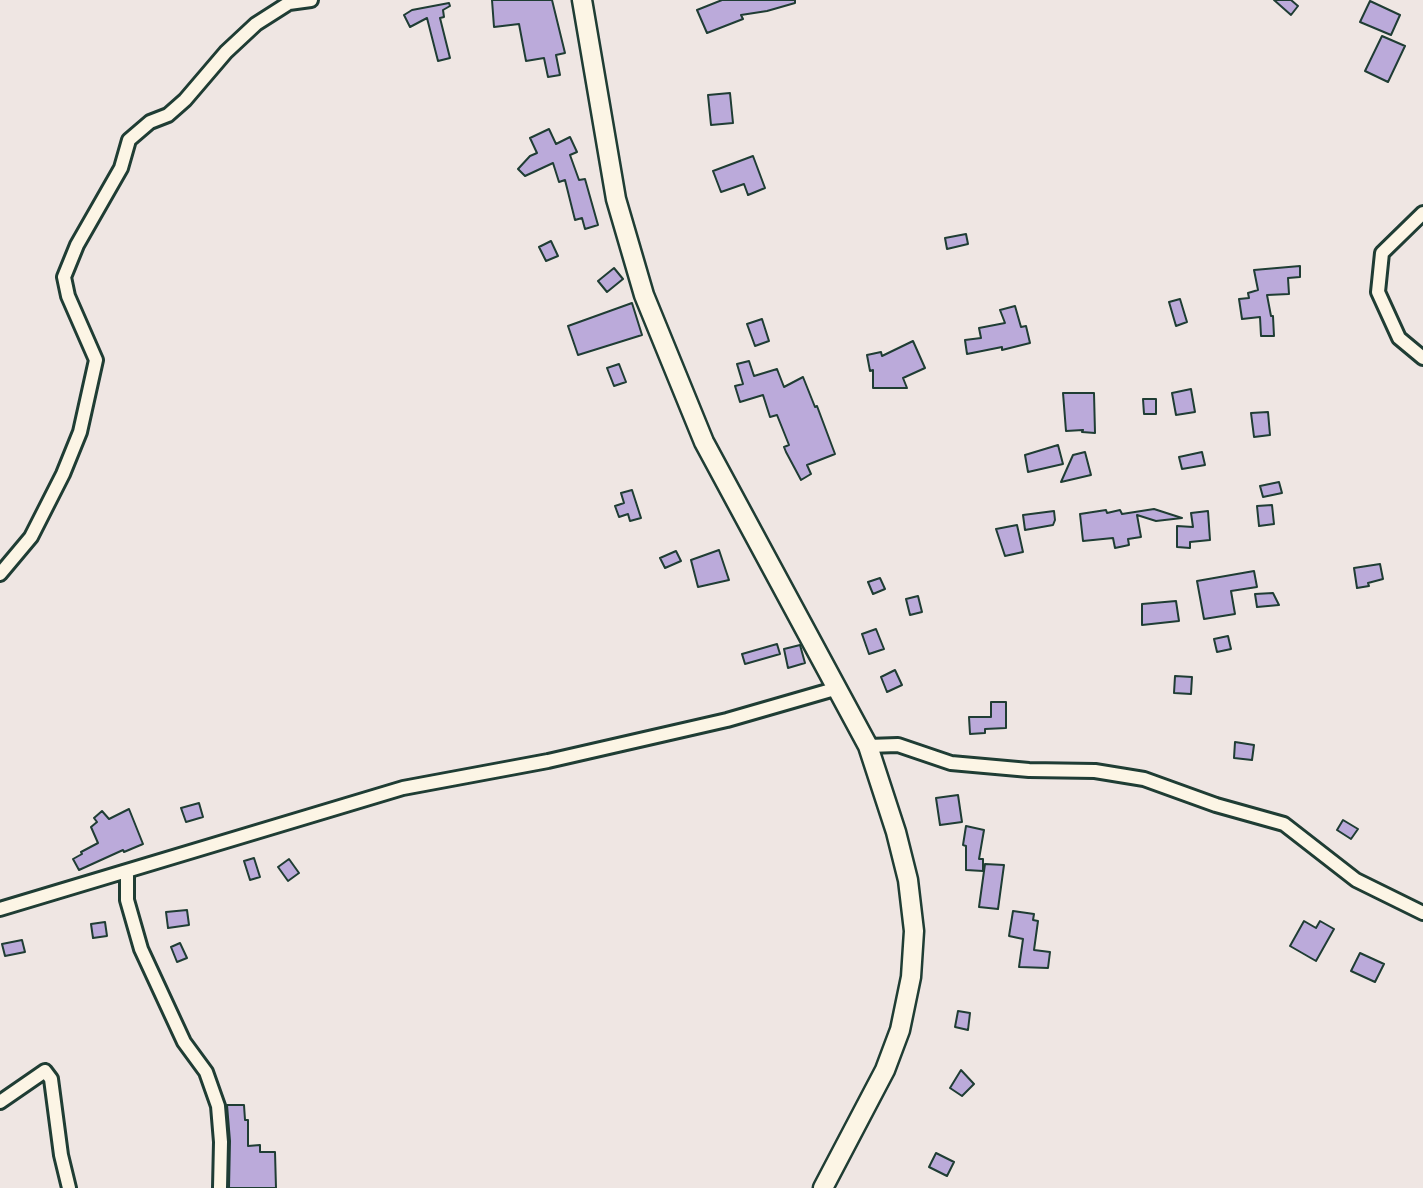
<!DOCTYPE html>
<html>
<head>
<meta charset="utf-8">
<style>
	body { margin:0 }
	canvas { display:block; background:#efe6e3 }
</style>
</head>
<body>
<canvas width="1423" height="1188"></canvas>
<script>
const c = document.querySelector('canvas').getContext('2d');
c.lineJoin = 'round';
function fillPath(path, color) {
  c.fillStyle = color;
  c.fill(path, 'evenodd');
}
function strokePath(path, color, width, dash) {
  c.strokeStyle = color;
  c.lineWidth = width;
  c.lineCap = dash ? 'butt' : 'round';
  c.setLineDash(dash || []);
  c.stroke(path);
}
const building = new Path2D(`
	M492,0h60l13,53 -9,2 4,20 -12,2 -4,-19 -18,3 -7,-37 -25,3z
	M722,0h73v3l-28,8 -26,4 2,4 -36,14 -10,-23z
	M1274,0h17l7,6 -7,9z
	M1370,1l30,14 -9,20 -31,-13z
	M449,3l1,3 -7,4 1,7 -4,1 10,40 -12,3 -11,-43 -17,9 -6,-12 8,-5z
	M1382,36l23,10 -17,36 -23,-11z
	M730,93l3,30 -22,2 -3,-30z
	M549,129l7,15 14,-7 7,15 -7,3 9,25 6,-1 13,46 -13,4 -3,-11 -7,2 -10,-40 -6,2 -6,-19 -28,13 -7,-7 12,-13 7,-3 -7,-15z
	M753,156l12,32 -17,7 -4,-11 -23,8 -8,-21z
	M966,234l2,10 -21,5 -2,-11z
	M551,241l7,15 -12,5 -7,-14z
	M1300,266v11l-12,1 1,16 -22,1 4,21h2l1,20h-13l-1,-19 -18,2 -3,-20 10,-1 -1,-5 10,-3 -4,-20z
	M614,268l9,11 -16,13 -9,-11z
	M1180,299l7,23 -11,4 -7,-24z
	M632,303l10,32 -64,20 -10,-29z
	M1015,306l6,21 5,-1 4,17 -28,7v-3l-35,7 -2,-14 16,-2 -2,-10 26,-5 -5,-13z
	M762,319l7,22 -14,5 -8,-22z
	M913,341l12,27 -22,10 4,10h-34v-18l-3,1 -3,-16 14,-3 1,4z
	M749,361l5,15 23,-7 7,18 19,-10 12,30 2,-1 18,48 -28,11 4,9 -10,6 -15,-28 -2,-5 5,-2 -12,-30 -7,2 -7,-22 -23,7 -5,-16 8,-2 -6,-20z
	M619,364l7,18 -12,4 -7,-18z
	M1191,389l4,23 -19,3 -4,-22z
	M1063,393h31l1,40 -13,-1 1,-2 -17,1z
	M1143,399h13v15h-12z
	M1268,412l2,23 -16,2 -3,-24z
	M1058,445l5,19 -35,8 -3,-17z
	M1085,452l6,23 -30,7 12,-27z
	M1202,452l3,13 -23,4 -3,-12z
	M1279,482l3,11 -19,4 -3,-11z
	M632,490l9,28 -11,3 -2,-7 -9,3 -4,-11 9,-3 -3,-10z
	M1272,505l2,19 -15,2 -2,-20z
	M1154,509l28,9 -26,3 -19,-6 4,22 -13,2 1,6 -14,3 -2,-10 -30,3 -3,-27 26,-4 1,3 13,-3 2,4z
	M1054,511l1,9 -2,5 -28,5 -2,-15z
	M1208,511l2,29 -20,2v6l-13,-1v-21l16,1 -2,-14z
	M1017,525l6,27 -18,4 -9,-27z
	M719,550l10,30 -31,7 -7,-27z
	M676,551l5,10 -16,7 -5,-10z
	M1380,564l3,15 -15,4 1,3 -12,2 -3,-20z
	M1254,571l3,16 -26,4 4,23 -31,5 -7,-38z
	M880,578l5,11 -12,5 -5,-12z
	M1273,593l6,12 -22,2 -2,-13z
	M918,596l4,16 -12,3 -4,-16z
	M1176,601l3,20 -37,4v-21z
	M876,629l8,20 -15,5 -7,-20z
	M1228,636l3,13 -14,3 -3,-13z
	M777,644l3,10 -35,10 -3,-10z
	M800,645l5,18 -17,5 -4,-19z
	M895,670l7,15 -15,7 -6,-15z
	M1175,676l17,1 -1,17 -17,-1z
	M991,702h15v26l-21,1v4l-15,1 -1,-17h22z
	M1235,742l19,3 -2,15 -18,-2z
	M958,795l4,27 -22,3 -4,-27z
	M199,803l4,14 -17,5 -5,-14z
	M129,809l14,35 -19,8 -1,-2 -44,20 -6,-11 9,-5 -1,-2 17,-9 -7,-16 6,-5 -3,-4 8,-7 7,8z
	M1343,820l15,9 -7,10 -14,-9z
	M966,826l18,4 -5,29h4v12l-17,-1v-24l-3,-1z
	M254,858l6,19 -10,3 -6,-19z
	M289,859l10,14 -11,8 -10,-14z
	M985,864l19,1 -6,44 -19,-2z
	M187,910l2,15 -21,3 -2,-16z
	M1013,911l21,3 -1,6 5,1 -4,29 16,2 -2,16 -29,-1 4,-28 -14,-3z
	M1304,921l12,7 4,-7 14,8 -18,32 -26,-15z
	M105,922l2,14 -14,2 -2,-14z
	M22,940l3,12 -20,4 -3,-12z
	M180,943l7,15 -10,4 -6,-15z
	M1360,953l24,11 -9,18 -24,-11z
	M958,1011l12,2 -2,17 -13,-3z
	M961,1070l13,14 -12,12 -12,-8z
	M227,1105h17l1,15h3v26l12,-1v7h15l1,36h-47l1,-47z
	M936,1153l18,9 -7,14 -18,-9z`);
fillPath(building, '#bbaada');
strokePath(building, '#1f3d34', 2);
const minor = new Path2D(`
	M1423,213l-41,40 -4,39 21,46 24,20
	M0,574l31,-37 32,-63 17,-42 16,-72 -28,-64 -4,-19 13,-32 44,-77 8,-28 21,-18 18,-7 17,-15 41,-48 30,-28 33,-21 22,-3
	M868,746l30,-1 53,18 78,7 66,1 49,8 72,26 68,19 72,56 67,33
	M127,872v28l14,49 43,93 22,30 12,34 3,36 -1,46
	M0,909l403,-121 145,-27 179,-41 111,-32
	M0,1102l45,-31 6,8 10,76 8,33`);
const secondary = new Path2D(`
	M582,0l34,199 28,96 60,147 164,304 28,86 12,48 6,51 -3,46 -11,53 -15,40 -62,118`);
strokePath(minor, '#1f3d34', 18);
strokePath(secondary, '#1f3d34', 23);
strokePath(minor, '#fcf5e5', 12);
strokePath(secondary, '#fcf5e5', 18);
</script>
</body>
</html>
